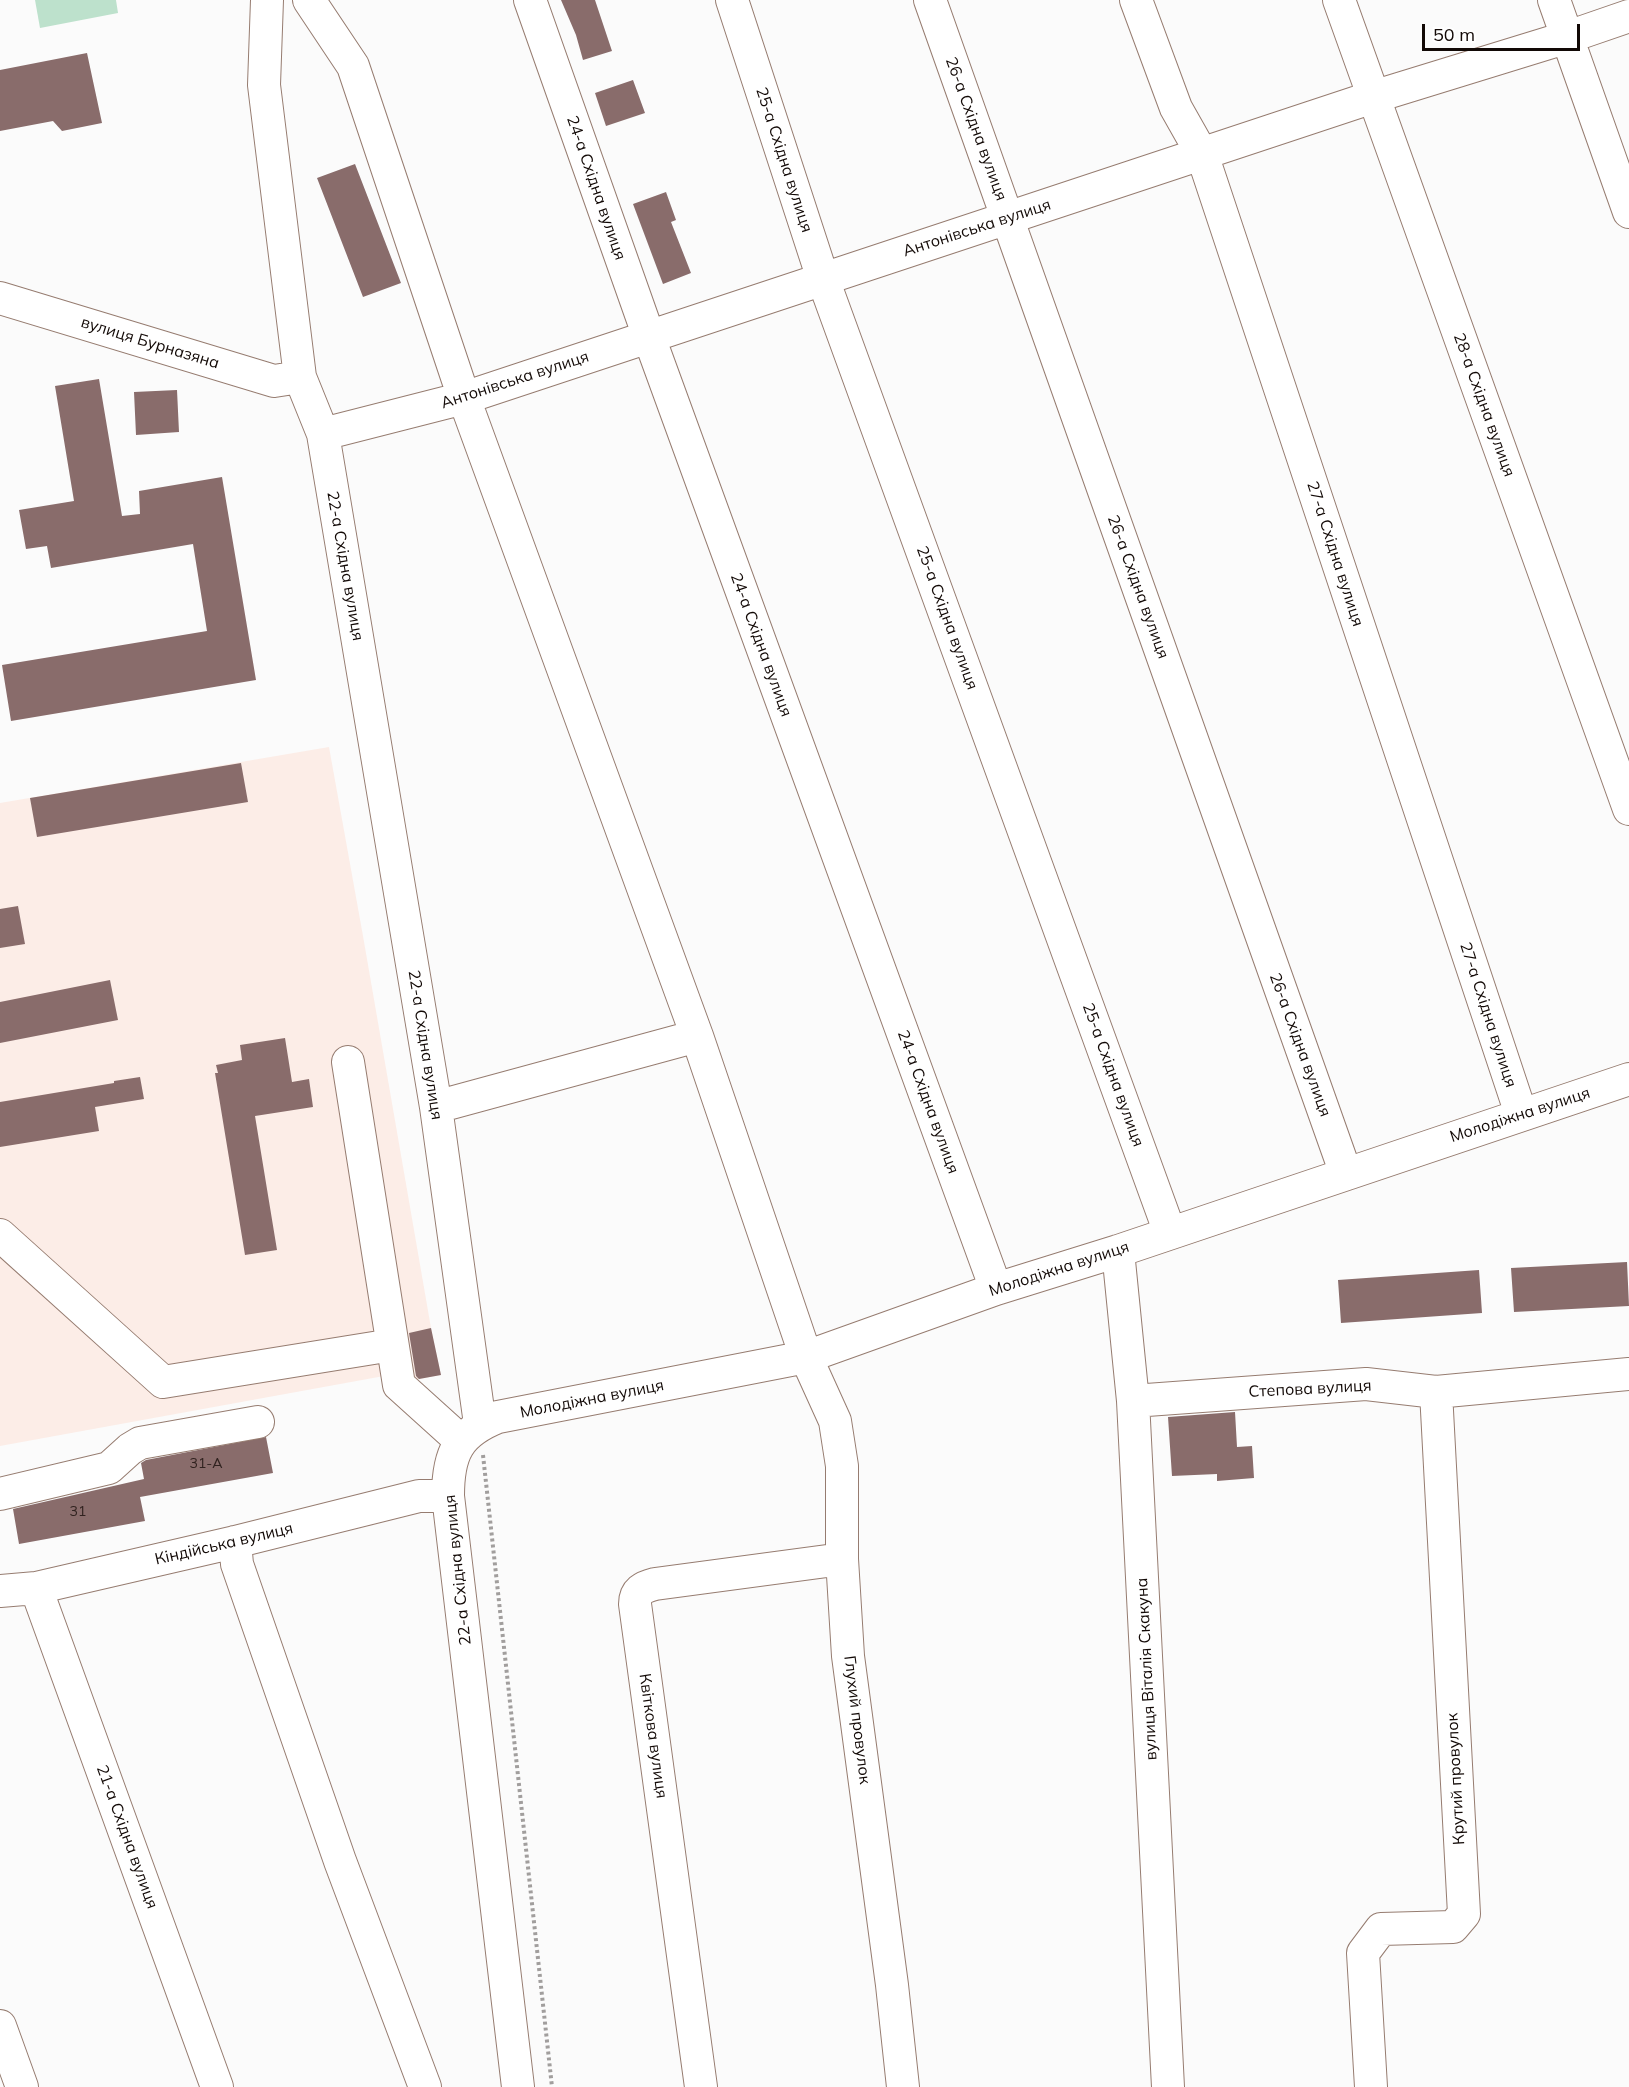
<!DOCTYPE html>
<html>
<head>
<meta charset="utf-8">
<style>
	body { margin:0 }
	#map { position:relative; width:1629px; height:2087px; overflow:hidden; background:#fbfbfb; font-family:Mulish,sans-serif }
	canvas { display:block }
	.scale { position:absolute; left:1422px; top:24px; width:158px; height:27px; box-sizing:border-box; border:3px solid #120906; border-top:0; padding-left:8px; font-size:18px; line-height:21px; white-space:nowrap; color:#120906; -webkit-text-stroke:4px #fff; paint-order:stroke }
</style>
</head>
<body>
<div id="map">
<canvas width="1629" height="2087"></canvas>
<div class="scale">50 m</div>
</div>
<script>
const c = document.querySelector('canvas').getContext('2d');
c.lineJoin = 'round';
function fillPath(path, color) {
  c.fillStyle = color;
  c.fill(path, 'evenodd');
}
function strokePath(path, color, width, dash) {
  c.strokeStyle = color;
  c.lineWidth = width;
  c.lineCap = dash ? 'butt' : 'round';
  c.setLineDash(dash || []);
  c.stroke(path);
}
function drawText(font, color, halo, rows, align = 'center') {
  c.font = font + ' Mulish,sans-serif';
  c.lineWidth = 4.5;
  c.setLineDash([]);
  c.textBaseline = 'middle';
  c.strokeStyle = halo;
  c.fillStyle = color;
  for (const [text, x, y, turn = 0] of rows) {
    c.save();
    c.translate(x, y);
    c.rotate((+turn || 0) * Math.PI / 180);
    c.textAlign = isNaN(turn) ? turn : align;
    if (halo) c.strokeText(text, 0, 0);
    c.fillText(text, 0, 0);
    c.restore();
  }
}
fillPath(new Path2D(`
	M329,747l34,189 68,392 10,47 -32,6 -25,-5 -384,70v-643z`), '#fcede7');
fillPath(new Path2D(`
	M35,0h81l2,13 -78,15z`), '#bde1cc');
fillPath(new Path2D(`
	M561,0h34l17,51 -29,9 -7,-25z
	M87,53l15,70 -40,8 -9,-10 -53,10v-61z
	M633,80l12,33 -39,13 -11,-33z
	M355,164l46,119 -38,14 -46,-119z
	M666,192l10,28 -5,2 20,51 -28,11 -30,-80z
	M99,379l23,137 18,-2 -1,-23 83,-14 34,203 -245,41 -9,-56 205,-34 -14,-87 -142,24 -4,-22 -21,3 -7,-39 55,-9 -19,-115z
	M177,390l2,42 -43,3 -2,-43z
	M241,763l7,39 -211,35 -7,-39z
	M18,906l7,38 -25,4v-39z
	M110,980l8,40 -118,23v-41z
	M285,1038l7,44 17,-3 4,28 -58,9 22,134 -32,5 -30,-182h3l-2,-8 26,-5 -2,-15z
	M140,1077l4,22 -49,8 4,24 -99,16v-45l114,-19v-2z
	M1627,1262l2,44 -115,6 -3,-44z
	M1479,1270l3,43 -141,10 -3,-43z
	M431,1328l10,47 -22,4 -3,-3 -7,-43z
	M1235,1412l2,35 15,-1 2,32 -37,3v-7l-45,2 -4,-59z
	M266,1437l7,36 -133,24 5,24 -126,23 -6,-35 131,-30 -3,-16 5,-3z`), '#896c6b');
const minor = new Path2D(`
	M267,0l-3,85 36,292 23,57 113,673 44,317
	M309,0l44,66 111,332 233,638 109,321 29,64 7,45v93l6,97 44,329 11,102
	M530,0l119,337 347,952
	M732,0l91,279 347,954
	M930,0l416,1174
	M1136,0l40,108 26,46 319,960
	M1339,0l290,809
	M1554,0l75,212
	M0,298l274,83 26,-4
	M323,434l141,-36 909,-301 195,-60 61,-21
	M348,1062l51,323 62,56
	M436,1107l261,-71
	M0,1235l163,147 229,-37
	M1118,1251l15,150 35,686
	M1133,1401l233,-17 70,8 193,-18
	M0,1494l109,-26 21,-19 10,-6 118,-21
	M235,1542l2,22 103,297 85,226
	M36,1588l181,499
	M0,1591l36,-3 199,-46 184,-46h29
	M0,2026l22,61
	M518,2087l-70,-591c0,-43 10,-63 50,-79l308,-60 190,-68 122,-38 511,-172
	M701,2087l-66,-483c0,-13 8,-17 20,-20l187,-25
	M1371,2087l-8,-134 18,-24 72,-2 11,-13 -28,-522`);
strokePath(minor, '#967c70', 34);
strokePath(new Path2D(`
	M483,1455l69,632`), '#a19e9d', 4, [3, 3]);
strokePath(minor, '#fff', 32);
drawText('14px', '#30221f', null, [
	["31-А",206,1464],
	["31",78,1512]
]);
drawText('16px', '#120906', '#fff', [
	["26-а Східна вулиця",976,129,70],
	["25-а Східна вулиця",784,160,72],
	["24-а Східна вулиця",596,188,71],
	["Антонівська вулиця",977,228,-18],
	["вулиця Бурназяна",150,343,17],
	["Антонівська вулиця",515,380,-18],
	["28-а Східна вулиця",1484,405,70],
	["27-а Східна вулиця",1335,554,72],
	["22-а Східна вулиця",345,566,80],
	["26-а Східна вулиця",1138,587,70],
	["25-а Східна вулиця",947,618,70],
	["24-а Східна вулиця",761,645,70],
	["27-а Східна вулиця",1488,1015,72],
	["22-а Східна вулиця",425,1045,81],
	["26-а Східна вулиця",1300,1045,70],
	["25-а Східна вулиця",1113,1075,70],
	["24-а Східна вулиця",928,1102,70],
	["Молодіжна вулиця",1520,1115,-18],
	["Молодіжна вулиця",1059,1269,-18],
	["Степова вулиця",1310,1389,-3],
	["Молодіжна вулиця",592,1399,-11],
	["Кіндійська вулиця",224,1544,-13],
	["22-а Східна вулиця",458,1570,-96],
	["вулиця Віталія Скакуна",1147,1669,-93],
	["Глухий провулок",857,1720,83],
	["Квіткова вулиця",653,1736,82],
	["Крутий провулок",1456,1779,-93],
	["21-а Східна вулиця",127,1837,70]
]);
</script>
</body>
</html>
